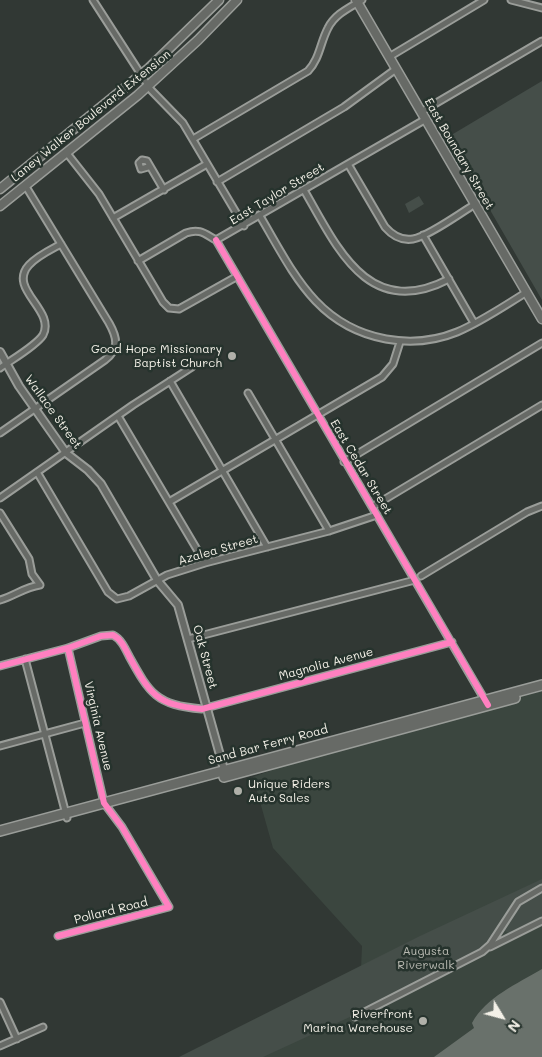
<!DOCTYPE html>
<html>
<head>
<meta charset="utf-8">
<style>
	body { margin:0 }
	#map { position:relative; width:542px; height:1057px; overflow:hidden; background:#313834; font-family:Mali,sans-serif }
	canvas { display:block }
	.north { position:absolute; left:477px; top:992px; width:50px; height:50px; -webkit-text-stroke:4px #26332d; paint-order:stroke; rotate:127deg; font-size:14px; font-weight:700; line-height:20px; text-align:center; color:#f4f1e8 }
	.north::after { content:''; display:block; margin:auto; width:18px; height:22px; background:#f4f1e8; clip-path:polygon(50% 0,100% 100%,50% 72%,0 100%) }
</style>
</head>
<body>
<div id="map">
<canvas width="542" height="1057"></canvas>
<div class="north">N</div>
</div>
<script>
const c = document.querySelector('canvas').getContext('2d');
c.lineJoin = 'round';
function fillPath(path, color) {
  c.fillStyle = color;
  c.fill(path, 'evenodd');
}
function strokePath(path, color, width, dash) {
  c.strokeStyle = color;
  c.lineWidth = width;
  c.lineCap = dash ? 'butt' : 'round';
  c.setLineDash(dash || []);
  c.stroke(path);
}
function drawText(font, color, halo, rows, align = 'center') {
  c.font = font + ' Mali,sans-serif';
  c.lineWidth = 5;
  c.setLineDash([]);
  c.textBaseline = 'middle';
  c.strokeStyle = halo;
  c.fillStyle = color;
  for (const [text, x, y, turn = 0] of rows) {
    c.save();
    c.translate(x, y);
    c.rotate((+turn || 0) * Math.PI / 180);
    c.textAlign = isNaN(turn) ? turn : align;
    if (halo) c.strokeText(text, 0, 0);
    c.fillText(text, 0, 0);
    c.restore();
  }
}
fillPath(new Path2D(`
	M542,684v316l-69,57h-256l144,-88 1,-23 -89,-98 -20,-71 66,-24z`), '#3b463f');
fillPath(new Path2D(`
	M542,81v219l-94,-163z
	M419,196l5,8 -15,9 -4,-9z
	M542,879v39l-32,16 -5,-3v-5l-2,-3 -11,10 2,3 -11,13 -18,10 2,4 -204,94h-84l241,-121z`), '#454e49');
fillPath(new Path2D(`
	M542,969v88h-108l40,-29 -2,-5c14,-26 45,-39 70,-54z`), '#69716b');
const minor = new Path2D(`
	M93,0l58,90 32,33 61,103
	M511,0l31,8
	M389,57l95,-57
	M421,112l121,-71
	M193,139l115,-68c12,-13 12,-28 20,-43 7,-14 21,-20 34,-28
	M66,152l33,42 64,108 6,6 10,1 57,-32
	M348,164l37,63c7,8 16,14 28,12 14,-2 48,-26 62,-35
	M148,167l-7,2 -2,-6 3,-3 5,1 17,29
	M217,182l127,-75 52,-38
	M304,190c33,57 64,131 145,89
	M260,216c33,56 56,110 126,123 23,4 49,2 71,-7 24,-10 47,-26 70,-40
	M113,218l94,-54
	M423,235l51,88
	M216,240l270,462
	M216,240l210,-121
	M138,261l48,-28c14,-5 19,1 30,7
	M0,368c11,-8 36,-22 43,-33 13,-25 -36,-46 -14,-70 8,-9 21,-15 32,-21
	M170,381l97,166
	M248,393l81,138
	M118,416l87,147
	M0,433l105,-73c14,-11 13,-21 4,-37l-84,-138
	M344,462l198,-119
	M37,472l71,120 9,7 12,-3 38,-21 38,-12 124,-32 48,-16
	M0,498l133,-93 59,-38
	M169,502l213,-125 11,-13 7,-22
	M372,507l170,-102
	M0,513l29,46 3,15 8,11c-15,2 -26,11 -40,15
	M421,576l106,-64 15,-6
	M188,639l227,-59
	M25,659l42,159
	M0,666l68,-18 33,-12 12,-1c8,4 12,13 16,21 21,38 27,49 73,53l250,-67
	M0,746l85,-23
	M58,936l111,-29 -47,-80 -18,-24 -36,-155
	M490,947l52,-26
	M0,1002l17,37
	M355,1017l127,-65 8,-7 28,-43 24,-14
	M0,1046l43,-19`);
const tertiary = new Path2D(`
	M0,352l19,34 47,67 22,17 13,14 56,96 21,25 47,168`);
const secondary = new Path2D(`
	M356,0l186,319
	M0,189l149,-121 70,-68
	M0,206l138,-111 60,-55 39,-40`);
const primary = new Path2D(`
	M224,777l291,-79
	M0,831l542,-146`);
strokePath(minor, '#9a9d99', 9);
strokePath(tertiary, '#9a9d99', 10);
strokePath(secondary, '#9a9d99', 11);
strokePath(primary, '#9a9d99', 12);
strokePath(minor, '#676a66', 5);
strokePath(tertiary, '#676a66', 6);
strokePath(secondary, '#676a66', 8);
strokePath(primary, '#676a66', 9);
strokePath(new Path2D(`
	M216,240l272,465
	M0,666l68,-18 33,-12 12,-1c8,4 12,13 16,21 21,38 27,49 73,53l250,-67
	M58,936l111,-29 -47,-80 -18,-24 -36,-155`), '#ff80c0', 6);
for (const [x, y, r, color] of [
	[232,356,5,"#b0b0a9"],
	[238,791,5,"#b0b0a9"],
	[423,1021,5,"#b0b0a9"]
]) {
  const dot = new Path2D();
  dot.arc(x, y, r, 0, 2 * Math.PI);
  c.fillStyle = color;
  c.fill(dot);
  strokePath(dot, '#26332d', 2);
}
drawText('12px', '#f4f1e8', '#26332d', [
	["Laney Walker Boulevard Extension",91,116,-39],
	["East Boundary Street",459,154,60],
	["East Taylor Street",277,194,-31],
	["Wallace Street",53,412,54],
	["East Cedar Street",361,467,59],
	["Azalea Street",218,550,-16],
	["Oak Street",205,657,75],
	["Magnolia Avenue",326,664,-15],
	["Virginia Avenue",98,726,77],
	["Sand Bar Ferry Road",268,745,-15],
	["Pollard Road",111,911,-14]
]);
drawText('12px', '#f4f1e8', '#26332d', [
	["Good Hope Missionary",222,349],
	["Baptist Church",222,363],
	["Unique Riders",248,784,"left"],
	["Auto Sales",248,798,"left"],
	["Riverfront",413,1014],
	["Marina Warehouse",413,1028]
], 'right');
drawText('12px', '#b8b9b1', '#26332d', [
	["Augusta",426,951],
	["Riverwalk",426,965]
]);
</script>
</body>
</html>
